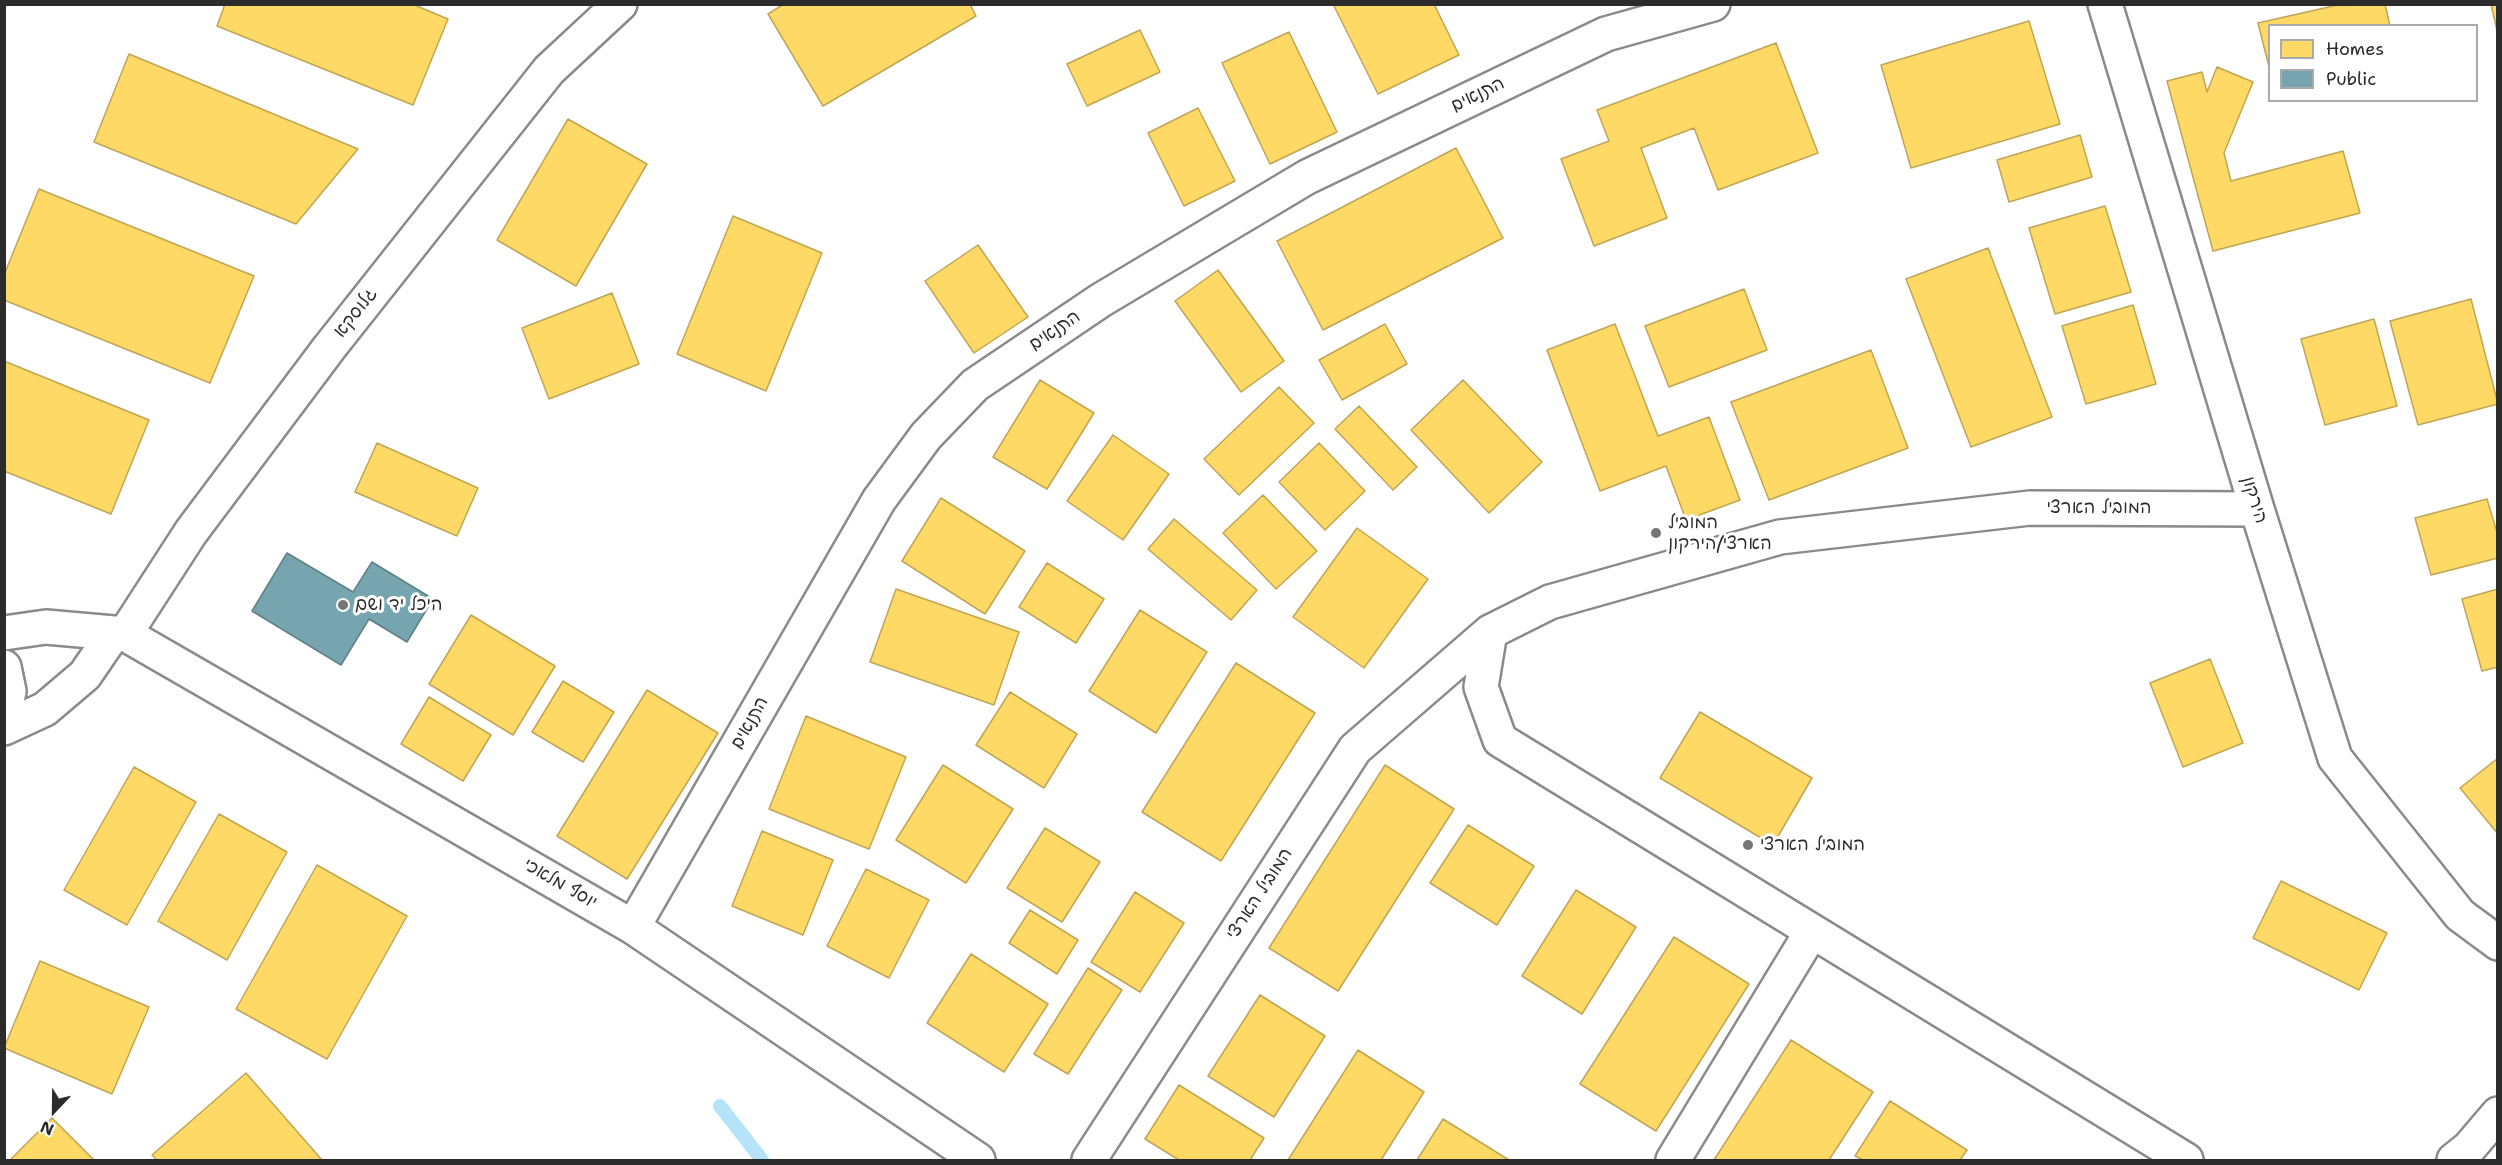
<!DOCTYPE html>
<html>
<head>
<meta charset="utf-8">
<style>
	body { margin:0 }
	#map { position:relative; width:2502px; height:1165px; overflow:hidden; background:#fff; font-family:"Shantell Sans",sans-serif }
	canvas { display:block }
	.frame { position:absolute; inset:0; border:6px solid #2b2b2b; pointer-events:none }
	.legend { position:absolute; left:2268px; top:24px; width:210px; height:78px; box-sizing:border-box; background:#fff; border:2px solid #aaa; margin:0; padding:8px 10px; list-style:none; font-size:18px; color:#2b2b2b }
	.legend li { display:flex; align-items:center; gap:12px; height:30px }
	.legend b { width:30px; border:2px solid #aaa }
	.north { position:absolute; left:24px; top:1081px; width:60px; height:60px; -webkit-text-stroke:4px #fff; paint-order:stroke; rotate:202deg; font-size:16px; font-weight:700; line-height:24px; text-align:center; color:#2b2b2b }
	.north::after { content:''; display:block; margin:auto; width:21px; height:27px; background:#2b2b2b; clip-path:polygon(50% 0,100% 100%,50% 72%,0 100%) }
</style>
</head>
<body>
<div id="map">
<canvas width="2502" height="1165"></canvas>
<div class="frame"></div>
<ul class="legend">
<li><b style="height:16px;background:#ffd966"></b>Homes</li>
<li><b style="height:16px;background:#76a5af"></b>Public</li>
</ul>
<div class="north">N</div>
</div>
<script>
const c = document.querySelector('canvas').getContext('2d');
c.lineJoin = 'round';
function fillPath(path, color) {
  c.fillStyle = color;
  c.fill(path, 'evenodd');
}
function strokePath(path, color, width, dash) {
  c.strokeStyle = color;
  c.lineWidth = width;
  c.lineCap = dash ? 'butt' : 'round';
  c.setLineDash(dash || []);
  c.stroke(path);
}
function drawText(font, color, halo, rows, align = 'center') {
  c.font = font + ' "Shantell Sans","Playpen Sans Hebrew",sans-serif';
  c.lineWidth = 6;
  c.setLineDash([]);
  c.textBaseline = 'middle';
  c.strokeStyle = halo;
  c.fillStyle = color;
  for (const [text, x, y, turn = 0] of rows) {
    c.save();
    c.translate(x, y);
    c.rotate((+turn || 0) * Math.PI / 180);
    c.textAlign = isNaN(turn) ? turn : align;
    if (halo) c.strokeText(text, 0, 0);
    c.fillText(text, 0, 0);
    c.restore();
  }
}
const homes = new Path2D(`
	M225,4h187l36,15 -35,86 -196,-79z
	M784,4h186l6,12 -153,90 -55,-92z
	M1333,4h101l25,51 -81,39z
	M2342,4h43l5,22h-120v45l-12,-48z
	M2491,4h7v31z
	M2029,21l31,103 -149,44 -30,-103z
	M1140,30l20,42 -73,34 -20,-42z
	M1289,32l48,100 -67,32 -48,-101z
	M1776,43l42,110 -100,37 -24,-62 -53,20 26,70 -73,28 -33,-87 48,-18 -12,-31z
	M129,54l229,95 -62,75 -202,-82z
	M2217,67l36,15 -29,71 7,28 112,-30 17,62 -147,38 -46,-170 35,-9 5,20z
	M1198,108l37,73 -51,25 -36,-73z
	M568,119l79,45 -71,122 -79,-46z
	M2080,135l12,42 -83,25 -12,-42z
	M1456,148l47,90 -180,92 -46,-89z
	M39,189l215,87 -44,107 -206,-83v-25z
	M2105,206l26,86 -76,22 -26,-86z
	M733,216l89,37 -56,138 -89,-37z
	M978,245l50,72 -54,36 -49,-72z
	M1988,248l64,169 -81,30 -65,-168z
	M1218,270l66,91 -43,31 -66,-91z
	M1744,289l23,61 -98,37 -24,-61z
	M612,293l27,71 -90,35 -27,-71z
	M2471,299l27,105 -80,21 -28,-104z
	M2133,305l23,79 -70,20 -24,-78z
	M2374,319l23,87 -72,19 -24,-86z
	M1385,324l22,40 -65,36 -23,-40z
	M1615,324l43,112 51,-19 31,83 -54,20 -20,-54 -66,25 -53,-141z
	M1871,350l37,98 -139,52 -38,-98z
	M4,361l145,59 -38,94 -107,-43z
	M1040,380l54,33 -47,76 -54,-32z
	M1463,380l79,82 -53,51 -78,-83z
	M1279,387l35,36 -75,72 -35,-36z
	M1359,406l58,61 -24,23 -58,-61z
	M1113,435l56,39 -46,66 -56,-39z
	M377,443l101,45 -21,48 -102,-44z
	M1319,443l46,48 -40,39 -46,-48z
	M1263,495l54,56 -41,38 -53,-56z
	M941,498l84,53 -40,63 -83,-53z
	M2487,499l11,37v22l-67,17 -16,-57z
	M1174,519l83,71 -26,30 -83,-71z
	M1357,528l71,51 -64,89 -71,-51z
	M1047,563l57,36 -28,44 -57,-36z
	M896,589l123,43 -25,73 -124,-43z
	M2498,589v78l-16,4 -20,-72z
	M1140,610l67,42 -51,81 -67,-42z
	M471,615l84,51 -42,69 -84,-51z
	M2210,659l33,84 -60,24 -33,-84z
	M1236,663l79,50 -94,148 -79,-49z
	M563,681l51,31 -31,50 -51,-30z
	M647,690l71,43 -91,146 -70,-43z
	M1010,692l67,42 -33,54 -68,-43z
	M429,697l62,38 -28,46 -62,-37z
	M1700,712l112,66 -39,67 -113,-67z
	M806,716l100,41 -37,92 -100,-40z
	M2498,758v76l-38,-46z
	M943,765l70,44 -47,74 -70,-43z
	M1385,765l69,44 -116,182 -69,-43z
	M134,767l62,35 -69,123 -63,-35z
	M219,814l68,38 -60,108 -69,-39z
	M1468,825l66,41 -37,59 -67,-42z
	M1045,828l55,34 -38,60 -55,-34z
	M762,831l71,29 -30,75 -71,-29z
	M317,865l90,51 -80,143 -91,-50z
	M866,869l63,31 -40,78 -62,-32z
	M2281,881l106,52 -28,57 -106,-52z
	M1576,890l60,37 -54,87 -60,-38z
	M1135,892l49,31 -44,69 -49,-30z
	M1030,910l48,30 -21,34 -48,-31z
	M1674,937l75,47 -93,147 -76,-47z
	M971,954l77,50 -44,68 -77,-49z
	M40,961l109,46 -37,87 -108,-46z
	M1088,968l34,22 -54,84 -34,-20z
	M1260,995l65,41 -51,81 -66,-41z
	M1791,1040l82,52 -44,68h-115z
	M1358,1050l66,42 -43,68h-93z
	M246,1073l76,87h-165l-5,-5z
	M1179,1085l85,53 -14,22h-71l-34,-21z
	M1890,1101l77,49 -7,10h-97l-8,-4z
	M52,1118l42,42h-84z
	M1443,1119l66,41h-92z`);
fillPath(homes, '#ffd966');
strokePath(homes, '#bfa554', 1.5);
const public = new Path2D(`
	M287,553l66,39 19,-30 61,37 -26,43 -38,-23 -28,46 -89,-54z`);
fillPath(public, '#76a5af');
strokePath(public, '#608087', 1.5);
strokePath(new Path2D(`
	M720,1106l42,54`), '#b5e4f9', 14);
const minor = new Path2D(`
	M2105,4l152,505 78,249 125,157 38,28
	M1490,632l-9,55 19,53 686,420
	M4,633l42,-6 79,7 66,-102 138,-184 220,-278 71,-66
	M125,634l508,293 345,233
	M4,728l41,-19 40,-34 28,-41
	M633,927l246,-427 47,-64 49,-51 126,-85 206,-123 299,-143 107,-30
	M1089,1160l266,-411 135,-117 60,-30 230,-65 250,-29 227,1
	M1673,1160l139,-229
	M2454,1160l15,-12 29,-34`);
const tertiary = new Path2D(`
	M4,667l5,24 -5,26`);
strokePath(minor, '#8a8a8a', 38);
strokePath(tertiary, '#8a8a8a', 38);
strokePath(minor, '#fff', 33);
strokePath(tertiary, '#fff', 33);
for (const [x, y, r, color] of [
	[1656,533,6,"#757575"],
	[343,605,6,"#757575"],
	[1748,845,6,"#757575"]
]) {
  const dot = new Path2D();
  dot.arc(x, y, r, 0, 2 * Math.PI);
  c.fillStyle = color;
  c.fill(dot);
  strokePath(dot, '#fff', 2);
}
drawText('18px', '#2b2b2b', '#fff', [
	["התנאים",1478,95,-26],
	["גלוסקא",356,313,-52],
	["התנאים",1055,331,-34],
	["הירקון",2254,500,73],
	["המוביל הארצי",2099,508],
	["התנאים",750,723,-60],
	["יוסף מלאכי",560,884,30],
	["המוביל הארצי",1260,894,-57]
]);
drawText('18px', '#2b2b2b', '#fff', [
	["המוביל",1668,523],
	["הארצי/הירקון",1668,544],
	["היכל יד ושם",355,605],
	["המוביל הארצי",1760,845]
], 'left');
</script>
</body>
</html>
